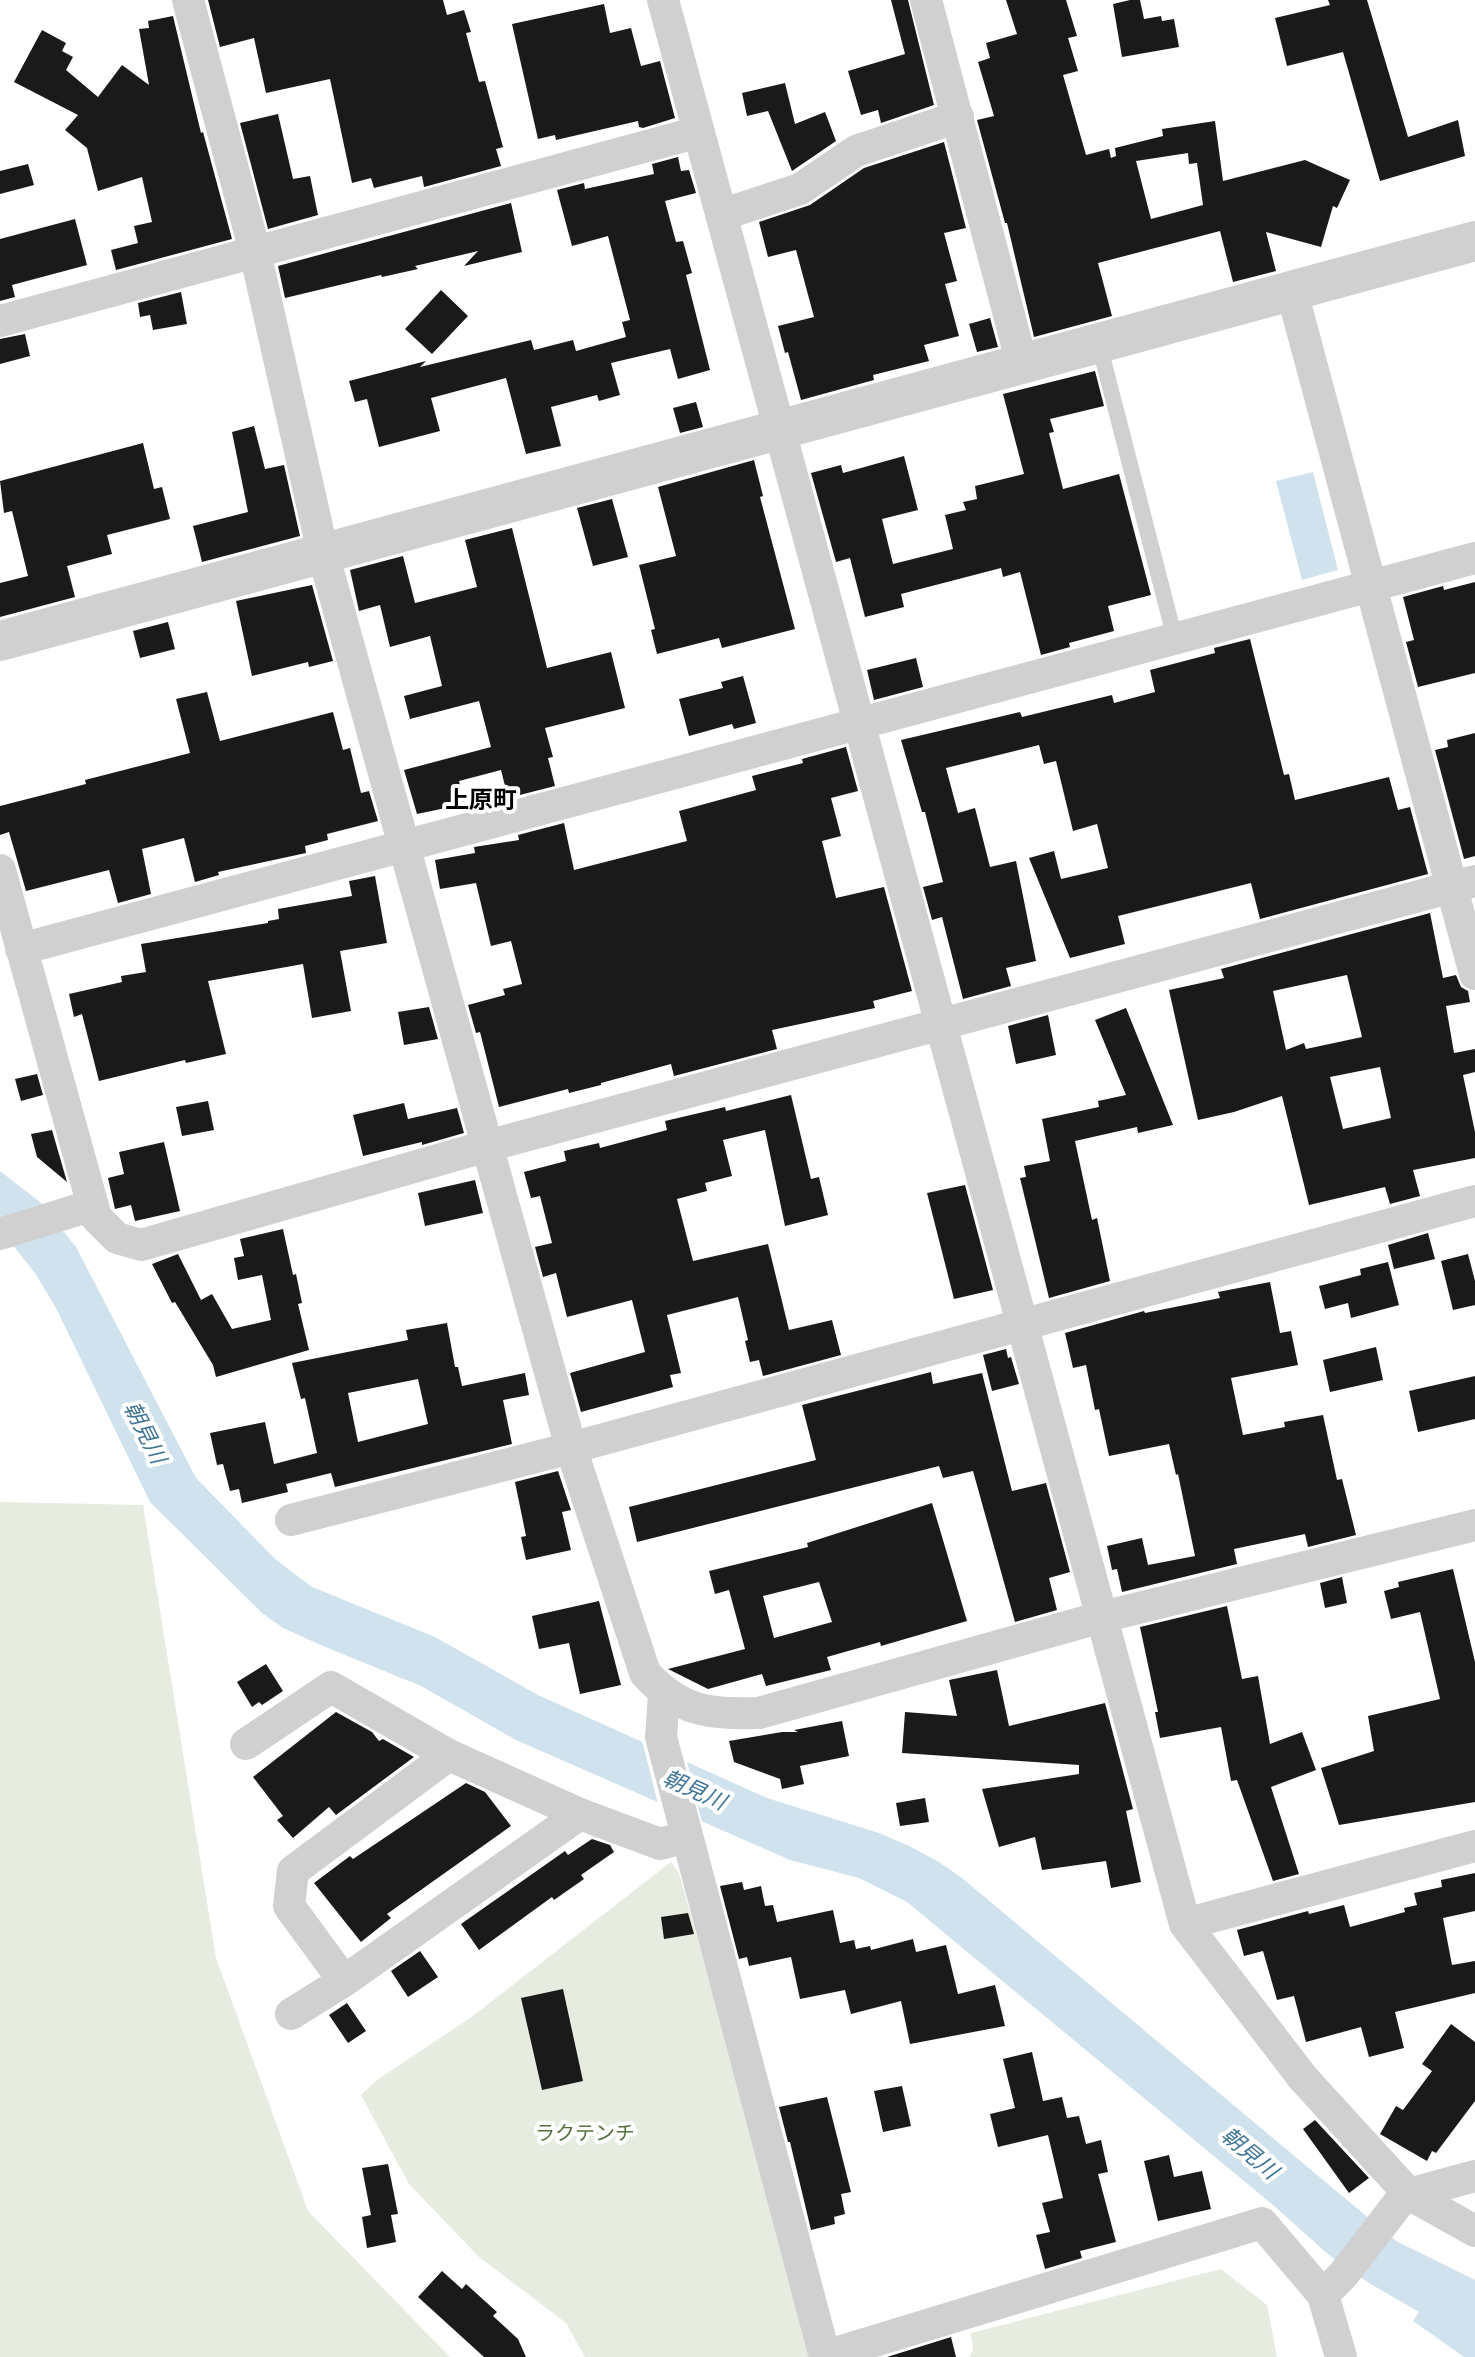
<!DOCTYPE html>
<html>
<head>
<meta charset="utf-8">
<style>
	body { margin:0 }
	canvas { display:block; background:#fff }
</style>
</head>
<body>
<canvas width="1475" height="2357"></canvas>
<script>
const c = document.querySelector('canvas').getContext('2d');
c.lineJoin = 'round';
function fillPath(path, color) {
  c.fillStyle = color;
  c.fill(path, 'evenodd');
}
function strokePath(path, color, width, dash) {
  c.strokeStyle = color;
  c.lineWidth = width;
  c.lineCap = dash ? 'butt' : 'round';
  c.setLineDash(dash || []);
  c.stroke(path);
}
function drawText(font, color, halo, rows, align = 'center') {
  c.font = font + ' "PT Sans Narrow","Noto Sans JP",sans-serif';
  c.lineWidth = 8;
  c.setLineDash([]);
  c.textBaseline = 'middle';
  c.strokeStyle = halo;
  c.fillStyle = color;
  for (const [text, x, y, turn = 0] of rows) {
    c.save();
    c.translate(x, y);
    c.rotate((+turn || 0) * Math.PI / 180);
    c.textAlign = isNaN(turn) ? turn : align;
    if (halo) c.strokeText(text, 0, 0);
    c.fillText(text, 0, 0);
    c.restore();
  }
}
fillPath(new Path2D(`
	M0,1502l143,3 73,453 92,253 142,146h-450z
	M671,1862l8,11 136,484h-230l-19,-34 -87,-66 -70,-73 -48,-89 16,-15 96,-64z
	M1221,2269l46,36 10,52h-308l4,-7 -2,-17z`), '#e6ecdf');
fillPath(new Path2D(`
	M1313,472l25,98 -36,10 -26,-99z
	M0,1171l40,31 36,45 120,231 79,81 37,28 123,50 103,58 229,103 112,35 30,13 30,16 23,16 434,363 79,39v77h-11l-51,-36 6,-9 -50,-29 -40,-28 -56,-50 -366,-303 -48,-24 -69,-18 -274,-120 -95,-54 -98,-40 -40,-18 -21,-15 -112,-111 -94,-194 -21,-35 -20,-25 -15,-13z`), '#cfe2ee');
fillPath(new Path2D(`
	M641,1736l45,21 17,70 -44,-19z`), '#fff');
fillPath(new Path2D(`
	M208,0h235l4,15 17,-5 7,22 -5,1 13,49 6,-1 18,66 -7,2 5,17 -77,21 -2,-11 -48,12 -3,-10 -19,5 -22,-104 -64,14 -12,-55 -34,9z
	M891,0h17l26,105 -53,18 -3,-13 -17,5 -13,-44 57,-17z
	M1006,0h60l11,36 -9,2 10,33 -15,4 23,80 23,-6 2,9 5,-2 -1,-8 48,-12 -1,-7 53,-8 8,60 82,-21 45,20 -13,28 -4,-2 -12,41 -55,-15 10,39 -43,11 -13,-51 -122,32 14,53 -78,21 -27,-114h-2l-28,-103 17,-4 -16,-54 12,-4 -4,-15 31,-9zM1188,153l1,11 8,-1 6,42 -52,14 -15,-58z
	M1130,0h10l4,19 17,-3 1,5 12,-2 5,28 -57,10 -9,-53z
	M1328,0h39l41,137 50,-17 7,36 -85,25 -37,-129 -56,14 -12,-48 55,-13z
	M604,4l6,29 21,-5 10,38 19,-5 15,57 -32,10 -4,-1 -1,-6 -82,19 -1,-5 -17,4 -26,-115z
	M173,16l28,117 2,-1 29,107 -116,31 -5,-20 27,-7 -4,-17 18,-4 -10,-45 -44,14 -11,-43 -22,-18 13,-15 -64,-33 28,-52 24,13 -4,8 11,6 -7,13 32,27 24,-32 27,20 -10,-56 10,-1 -1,-7z
	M785,83l10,41 30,-12 11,29 -44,30 -24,-60 -21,5 -5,-23z
	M278,114l15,65 17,-3 8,39 -50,14 -28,-106z
	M944,142l22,86 -22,5 13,48 -12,3 14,52 -35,9 5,16 -56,14 1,5 -73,20 -13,-48 -3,1 -7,-27 36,-9 -18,-67 -28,7 -9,-35 51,-17 54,-37z
	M678,157l3,14 8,-1 7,23 -31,8 11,41 7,-1 9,32 -6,2 24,95 -32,9 -8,-30 -59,14 9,32 -21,6 -2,-6 -46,12 10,39 -35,8 -20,-76 -75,20 9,33 -61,16 -12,-48 -12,3 -6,-21 77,-20 -6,6 111,-27 3,10 39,-10 3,11 50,-14 -4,-15 8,-2 -22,-84 -36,10 -15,-56 27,-7 1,6 69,-15 -2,-10z
	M28,164l6,21 -34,9v-23z
	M511,203l11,49 -58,14 14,-15 -63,15 3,3 -36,8 -1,-2 -96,23 -7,-32z
	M75,219l12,46 -75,20 3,12 -15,4v-62z
	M441,290l27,26 -36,38 -27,-25z
	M181,292l6,32 -34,6 -3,-15 -10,2 -2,-14z
	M990,318l8,29 -21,5 -8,-28z
	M25,334l5,22 -30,8v-25z
	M1095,371l9,35 -54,13 4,13 -5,1 14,56 56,-15 32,121 -43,11 6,25 -45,12 1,4 -29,8 -21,-83 -17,5 -2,-9 -100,26 3,13 -39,10 -15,-59 -14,4 -25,-89 30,-8 2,8 61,-17 14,54 -36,9 11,45 60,-15 -8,-34 21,-5 -3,-8 14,-3 -2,-13 49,-12 -21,-80z
	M696,402l7,25 -23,6 -7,-25z
	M254,426l11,43 19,-4 16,71 -98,26 -9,-36 55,-14 -16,-80z
	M143,443l11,46 8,-2 8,32 -63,16 5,19 -45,12 8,31 -75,20v-34l28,-7 -16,-65 -8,2 -4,-32z
	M754,460l9,36 -3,1 35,132 -73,19 -3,-10 -62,16 -6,-24 4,-1 -16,-64 37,-9 -18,-69z
	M612,499l16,58 -35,9 -16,-58z
	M512,528l35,140 64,-16 14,56 -80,20 8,29 -5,1 7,28 -47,12 -7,-28 -42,11 6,23 -48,10 -13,-44 87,-23 -12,-46 -69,18 -6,-23 38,-10 -12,-50 -40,11 -10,-42 -21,6 -9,-41 53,-14 12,47 62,-16 -12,-47z
	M1475,582v91l-57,14 -12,-45 8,-2 -11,-43 40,-11 1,4z
	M312,585l21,76 -24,6 -1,-5 -56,14 -16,-75z
	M168,622l7,27 -35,9 -7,-27z
	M1250,639l34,136 5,-1 6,26 94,-23 9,33 12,-3 18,67 -168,45 -9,-36 -133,33 7,28 -55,14 -41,-100 25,-7 7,28 47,-11 -11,-44 -24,7 -17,-70 -12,3 -5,-19 -93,23 12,45 17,-5 15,59 26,-6 20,100 -30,7 5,18 -48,13 -21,-82 -10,3 -9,-33 20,-5 -18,-70h-3l-21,-72 119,-28 2,5 90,-22 2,8 41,-11 -5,-22 65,-17 -1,-5z
	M916,658l7,29 -49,13 -7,-30z
	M743,676l13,47 -22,6 -2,-5 -43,12 -10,-37 44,-11 -2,-6z
	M207,692l13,49 113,-29 10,38 7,-2 11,45 8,-2 9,30 -51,13 1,6 -23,6 1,7 -88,19 1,3 -24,7 -11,-44 -42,11 9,45 -33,9 -9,-33 -83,21 -17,-59 -9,3v-29l86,-22 -1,-4 105,-27 -14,-54z
	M1475,733v123l-11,3 -29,-109 13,-3 -1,-7z
	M846,747l12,44 -27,7 10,38 -19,5 14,57 48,-11 28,104 -39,10 2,7 -103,22 5,19 -103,27 -3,-12 -70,19v2l-32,8 -1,-4 -69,18 -19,-75 -4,1 -8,-28 37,-10 -2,-6 19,-5 -11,-43 -20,5 -15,-63 -36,6 -5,-29 40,-7 -1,-6 45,-7 -1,-5 46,-12 10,47 113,-29 -8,-30 77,-21 -4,-14 51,-13 -1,-4z
	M375,876l12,67 -47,8 11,60 -39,7 -9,-54 -95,17 18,73 -40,9 -1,-3 -86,21 -17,-67 -8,3 -5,-23 53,-12 -1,-6 25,-4 -5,-28 127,-21v-2l11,-2 -1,-10 74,-13 -3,-15z
	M1430,913l13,65 13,-3 5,12 7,4 2,11 -24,4 8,47 21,-4v23l-12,3 12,57v26l-62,12 7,26 -30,8 -5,-17 -76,18 -27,-109 -48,16 -36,8 -29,-130 55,-12 -3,-9zM1347,975l15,62 -56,12 -2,-6 -18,7 -13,-59zM1380,1067l11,51 -48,11 -13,-52z
	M429,1007l9,32 -34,6 -6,-33z
	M1126,1008l47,117 -35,8 -1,-6 -62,14 17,79 5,-2 13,63 -61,17 -29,-120 6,-1 -2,-11 26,-5 -8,-42 57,-12 -1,-6 28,-6 -31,-75z
	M1048,1015l8,40 -40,9 -8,-38z
	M37,1074l6,21 -22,6 -6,-22z
	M791,1095l20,84 8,-2 9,38 -43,11 -20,-96 -42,10 9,36 -27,7 2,8 -30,8 16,62 75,-17 21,86 43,-10 9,35 -78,21 -4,-16 -9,2 -5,-21 3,-1 -10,-43 -71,18 14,58 -11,2 3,12 -92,25 -11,-39 75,-21 -13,-52 -65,17 -11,-44 -13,4 -8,-30 17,-4 -12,-47 -9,2 -7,-26 42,-11 -2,-10 35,-8 1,5 67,-18 -2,-9 60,-14 1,4z
	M208,1101l6,29 -32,6 -6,-29z
	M404,1103l4,16 49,-11 7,25 -42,12v-3l-59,14 -10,-41z
	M52,1130l15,52 -30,-25 -6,-23z
	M164,1142l16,69 -45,10 -4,-16 -16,4 -7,-31 16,-4 -5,-22z
	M475,1180l8,33 -58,13 -7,-33z
	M965,1185l28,105 -39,9 -27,-106z
	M283,1229l10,46 3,-1 6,29 -4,1 11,46 -93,27 -3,-12 -38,-63 -3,1 -20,-39 26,-10 23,46 11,-6 20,35 39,-9 -9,-45 -24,5 -4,-22 10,-2 -4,-17z
	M1428,1233l7,26 -41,10 -6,-24z
	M1468,1254l7,27v24l-22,5 -12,-49z
	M1388,1262l11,43 -48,13 -3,-15 -23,6 -6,-23 42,-11 -1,-6z
	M1270,1282l10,51 11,-2 7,34 -67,13 12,57 42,-8 -1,-5 39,-7 14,65 5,-1 14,56 -48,12 -3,-13 -71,15 3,15 -115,28 -5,-23 -5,1 -5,-24 35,-8 6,27 47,-9 -17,-82 -2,1 -7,-31 -60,12 -10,-47 -4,1 -9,-45 -13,3 -8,-35 79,-22 1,2 75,-15 -2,-6z
	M447,1323l8,44h3l4,19 63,-13 4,22 -26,5 9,44 -177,43 -4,-14 -45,11 2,8 -46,11 -3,-14 -9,2 -7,-27 -6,1 -7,-32 55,-11 9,42 43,-11 -12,-55 -4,1 -9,-36 116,-23 -2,-10zM418,1379l10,45 -70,18 -10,-49z
	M1376,1347l7,33 -53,12 -7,-32z
	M1006,1349l2,9 3,-1 8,27 -27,7 -9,-36z
	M931,1372l2,12 49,-11 30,118 34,-8 24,89 -21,6 8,32 -42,12 -42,-151 -30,7 -4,-12 -302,76 -8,-35 187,-47 -14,-55z
	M1475,1376v43l-57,13 -9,-41z
	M558,1471l13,39 -9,2 9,38 -45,10 -5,-23 5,-1 -11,-54z
	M932,1503l35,118 -86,25 -1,-4 -53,15 4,13 -65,16 -4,-12 -54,15 -40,-20 77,-20 -16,-59 -14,4 -6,-23 99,-24 -1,-4zM819,1582l13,40 -58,16 -11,-42z
	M1453,1569l22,93v140l-136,23 -18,-57 53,-17 -6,-35 72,-17 -20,-87 -29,7 -7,-28 15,-4 -1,-5z
	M1342,1577l5,26 -22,5 -5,-25z
	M599,1601l22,84 -41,9 -11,-51 -30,6 -7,-33z
	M1227,1606l15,73 16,-3 12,68 32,-12 14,38 -45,17 28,87 -26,7 -36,-101 -6,1 -10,-54 -61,11 -5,-26h3l-18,-85z
	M266,1664l17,27 -21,14 -3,-3 -7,5 -15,-25z
	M997,1670l12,56 96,-23 28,106 -7,2 15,71 -30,6 -5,-27 -64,9 -7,-33 -36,10 -17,-58 97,-15v-9l-177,-12 3,-41 52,4 -8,-36z
	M336,1712l36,20 7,9 4,-2 31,18 -78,58 -7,-8 -36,31 -16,-18 6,-4 -30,-39z
	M842,1721l7,35 -49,10 4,18 -22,5 -2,-10 -46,-17 -5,-21 53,-9h16l-4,-2z
	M466,1783l19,9 26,34 -124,88 4,4 -30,24 -47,-59 36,-27 3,3z
	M925,1798l4,24 -29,4 -4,-23z
	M592,1839l18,6 4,7 -33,23 3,4 -30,21 -2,-3 -73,53 -18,-26 104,-73 3,4z
	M1475,1873v38l-32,7 9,47 23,-4v32l-80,19 9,36 -35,9 -8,-30 -55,15 -12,-46 -17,4 -14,-49 -19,5 -7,-26 71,-19 1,3 35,-9 6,22 55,-15 -1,-4 13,-3 -3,-12 28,-6 -1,-7z
	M742,1882l2,8 17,-4 4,20 8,-1 4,17 56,-12 7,33 14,-3 2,9 14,-3 1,4 42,-11 3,13 30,-7 12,49 37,-9 10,41 -95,18 -9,-43 -50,13 -6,-24 -45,9 -9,-42 -42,9 -2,-9 -8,2 -19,-73z
	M688,1913l6,21 -30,5 -3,-22z
	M420,1951l18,26 -30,20 -17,-26z
	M563,1989l20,92 -41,9 -21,-92z
	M347,2003l19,28 -18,12 -19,-28z
	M1451,2024l24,18v59l-39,52 -4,-2 -5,10 -47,-27 16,-28 7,4 29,-39 -10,-7z
	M1032,2052l11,49 19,-4 5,21 12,-2 7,28 15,-4 7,32 -10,2 18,68 -36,9 2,7 -37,11 -9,-34 14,-3 -8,-29 21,-5 -15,-63 -50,12 -8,-33 25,-6 -12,-49z
	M902,2086l9,40 -28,6 -9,-41z
	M827,2097l24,95 -10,2 4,20 -11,3 1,7 -24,6 -21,-88h-2l-9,-35z
	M1315,2120l54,58 -20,15 -46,-64z
	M1169,2155l5,22 28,-6 9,38 -53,12 -14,-60z
	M388,2164l10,50 -7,1 5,27 -29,6 -5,-31 9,-2 -9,-47z
	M442,2271l20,18 4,-5 31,28 -4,4 25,23 8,18h-42l-66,-60z
	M951,2337l5,20h-69z`), '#1a1a1a');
strokePath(new Path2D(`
	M1099,344l76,295`), '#d0d0d0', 16);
strokePath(new Path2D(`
	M188,0l67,252 68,301 248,895 74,225c35,39 64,41 114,40l343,-96 373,-92
	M663,0l522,1924 118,154 106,116 66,37
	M926,0l96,364
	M721,215l79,-26 56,-38 102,-34
	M1292,292l183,682
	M0,321l699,-189
	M0,870l96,347 21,21 24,7 346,-99 988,-265
	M21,949l1454,-391
	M0,1234l93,-29
	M291,1520l280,-72 904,-247
	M664,1694l-3,43 164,620
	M246,1744l85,-57 118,68 131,59 80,30 26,-7
	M1185,1924l290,-78
	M344,1981l-55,-75 4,-35 156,-116
	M291,2014l53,-33 236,-167
	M825,2356l437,-133 61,72
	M1341,2357l-18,-62 20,-20 57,-74 9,-7 66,-18`), '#d0d0d0', 32);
strokePath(new Path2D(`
	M0,641l1475,-400`), '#d0d0d0', 40);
drawText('20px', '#56703f', '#fff', [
	["ラクテンチ",585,2134]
]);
drawText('italic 22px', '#3f7597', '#fff', [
	["朝見川",144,1433,63],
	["朝見川",694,1791,24],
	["朝見川",1249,2154,40]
]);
drawText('bold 24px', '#000', '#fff', [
	["上原町",481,801]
]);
</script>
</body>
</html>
